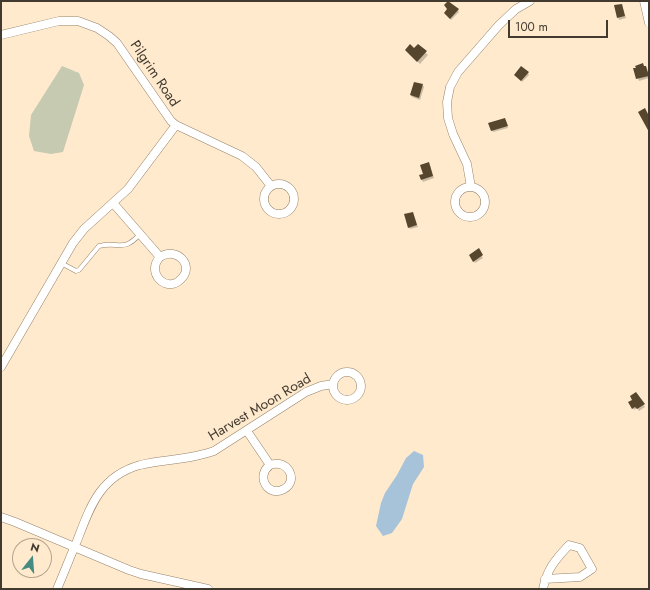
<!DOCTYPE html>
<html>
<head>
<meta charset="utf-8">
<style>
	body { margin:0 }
	#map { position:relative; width:650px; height:590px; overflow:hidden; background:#ffeace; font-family:Jost,sans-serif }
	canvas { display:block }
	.frame { position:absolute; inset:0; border:2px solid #423a2f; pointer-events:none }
	.north { position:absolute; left:12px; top:538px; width:40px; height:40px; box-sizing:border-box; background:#ffeace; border:1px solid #b3a48e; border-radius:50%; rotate:17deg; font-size:11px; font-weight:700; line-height:16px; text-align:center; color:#423a2f }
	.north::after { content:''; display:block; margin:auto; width:14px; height:18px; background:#468b81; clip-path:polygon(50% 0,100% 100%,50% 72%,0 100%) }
	.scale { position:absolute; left:508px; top:20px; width:100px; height:18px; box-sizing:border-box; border:2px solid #423a2f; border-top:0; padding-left:5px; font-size:12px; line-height:14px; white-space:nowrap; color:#423a2f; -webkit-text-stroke:3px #ffeace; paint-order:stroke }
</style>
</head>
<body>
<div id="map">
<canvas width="650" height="590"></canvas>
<div class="frame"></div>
<div class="north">N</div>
<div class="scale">100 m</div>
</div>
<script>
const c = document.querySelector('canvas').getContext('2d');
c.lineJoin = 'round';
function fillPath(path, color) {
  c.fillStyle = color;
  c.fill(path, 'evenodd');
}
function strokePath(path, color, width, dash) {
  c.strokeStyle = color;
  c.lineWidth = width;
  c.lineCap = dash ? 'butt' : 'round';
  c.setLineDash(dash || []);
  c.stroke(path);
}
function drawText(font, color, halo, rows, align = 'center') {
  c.font = font + ' Jost,sans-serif';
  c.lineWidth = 4;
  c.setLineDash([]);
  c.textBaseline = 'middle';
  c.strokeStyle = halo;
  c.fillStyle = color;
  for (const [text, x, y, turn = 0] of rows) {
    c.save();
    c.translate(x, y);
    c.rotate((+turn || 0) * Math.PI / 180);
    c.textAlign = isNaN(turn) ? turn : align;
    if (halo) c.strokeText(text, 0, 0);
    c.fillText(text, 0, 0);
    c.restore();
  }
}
fillPath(new Path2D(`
	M62,66l17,7 5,12 -21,67 -12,2 -17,-3 -5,-15 2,-21z`), '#c5cab0');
fillPath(new Path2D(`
	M414,451l9,4 1,12 -11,17 -11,35 -10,14 -9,3 -7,-10 5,-23 4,-10 12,-18 9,-17z`), '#a6c3d9');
fillPath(new Path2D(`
	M622,5l4,13 -7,2 -3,-14z
	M448,10h10l1,2 -8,8 -6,-7z
	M418,45l10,10 -8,9 -14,-14h8z
	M646,67l3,11 -10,3 -4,-12z
	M528,73l1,2 -7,7 -7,-7z
	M423,85l1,2 -4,13 -8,-3 -1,-2z
	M506,121l2,7 -15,4 -1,-2z
	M430,165l4,13 -11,4 -1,-2z
	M413,213l5,14 -8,2 -1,-2z
	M478,250l5,8 -8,5 -5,-8z
	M636,393l9,14 -6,4 -2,-3 -3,2 -4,-7 4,-3z`), '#0003');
fillPath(new Path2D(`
	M448,1l11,8 -9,10 -6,-6 3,-4 -3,-4z
	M622,4l3,12 -8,2 -3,-13z
	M410,44l4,4 4,-4 9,7 -10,11 -12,-12z
	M643,63l1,3h2l3,10 -13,3 -3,-11h3l-1,-2z
	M521,66l8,6 -8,9 -7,-6z
	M414,82l9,2 -4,14 -9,-3z
	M645,108l4,8v16l-11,-20z
	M505,118l3,8 -17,5 -3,-8z
	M429,162l4,14 -12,4 -2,-5 4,-1 -3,-9z
	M413,212l4,13 -9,3 -4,-14z
	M479,248l4,7 -10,7 -4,-7z
	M636,392l9,12 -8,5 -2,-2 -3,2 -4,-7 4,-2 -2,-4z`), '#57462e');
const service = new Path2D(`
	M61,263l15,8 3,-1 20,-24c20,-5 24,7 41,-12`);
const minor = new Path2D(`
	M644,1l5,22
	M1,35l58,-14h19l19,7 12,8 8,7 54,78 5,4 66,31 14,11 15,19
	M264 199a15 15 0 1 1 30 0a15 15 0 1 1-30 0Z
	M455 202a15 15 0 1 1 30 0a15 15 0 1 1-30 0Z
	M471,187l-4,-23 -14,-30 -5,-16 -1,-16 3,-15 8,-15 41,-47 17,-16 14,-8
	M113,203l47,54c17,-11 35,9 21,22 -14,15 -36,-6 -21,-22
	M1,367l72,-124 11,-14 44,-40 48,-64
	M333 386a14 14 0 1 1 28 0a14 14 0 1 1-28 0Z
	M247,431l23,34c18,-7 29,16 14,24 -16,9 -29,-13 -14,-24
	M1,517l14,5 114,48 12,4 67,15
	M57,589c7,-16 13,-32 20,-48 13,-34 23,-65 63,-76 24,-6 50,-5 74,-14l92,-59 15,-6 12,-2
	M543,589c4,-20 12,-29 26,-44l11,3 12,21 -12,8 -35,2`);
strokePath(service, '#958268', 5);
strokePath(minor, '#958268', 9);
strokePath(service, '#fff', 4);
strokePath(minor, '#fff', 8);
drawText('14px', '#423a2f', '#ffeace', [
	["Pilgrim Road",154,74,56],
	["Harvest Moon Road",260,408,-31]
]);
</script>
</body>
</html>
